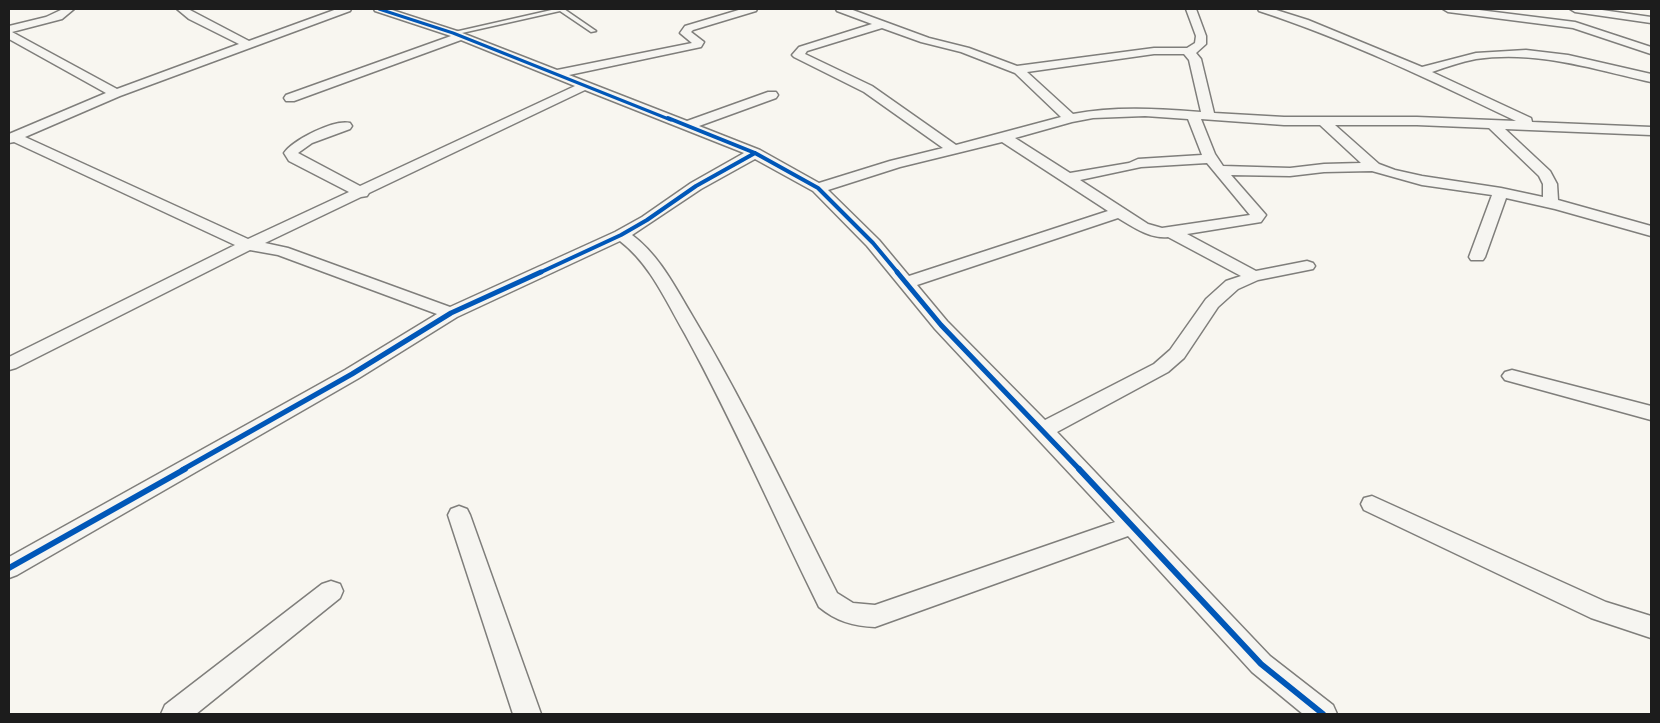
<!DOCTYPE html>
<html>
<head>
<meta charset="utf-8">
<style>
	body { margin:0 }
	#map { position:relative; width:1660px; height:723px; overflow:hidden; background:#f8f6f0; font-family:"Playpen Sans",sans-serif }
	canvas { display:block }
	.frame { position:absolute; inset:0; border:10px solid #1c1c1c; pointer-events:none }
</style>
</head>
<body>
<div id="map">
<canvas width="1660" height="723"></canvas>
<div class="frame"></div>
</div>
<script>
const c = document.querySelector('canvas').getContext('2d');
c.lineJoin = 'round';
function strokePath(path, color, width, dash) {
  c.strokeStyle = color;
  c.lineWidth = width;
  c.lineCap = dash ? 'butt' : 'round';
  c.setLineDash(dash || []);
  c.stroke(path);
}
function fillPath(path, color) {
  c.fillStyle = color;
  c.fill(path, 'evenodd');
}
const service = new Path2D(`
	M556,9h8l32,22 -5,1 -31,-21 -107,24 -3,-2z`);
const minor = new Path2D(`
	M63,9h11l-12,10 -50,13 105,57 122,-45 -50,-25 -12,-10h11l61,32 88,-32h14l-1,2 -230,85 -95,41 223,102 101,-47 -60,-31 -5,-8c9,-13 50,-34 66,-30l2,3 -2,3 -38,14 -14,10 62,33 215,-100 -114,-46 -167,61h-8l-2,-3 2,-3 165,-59 -76,-25 -1,-2h15l68,22 100,39 135,-27 -12,-10 5,-7 57,-17h15l-1,2 -63,19 -2,2 13,10 -3,5 -132,28 118,46 81,-29h8l2,3 -2,3 -77,28 61,24 59,33 71,-22 53,-13 -79,-56 -70,-35 -2,-2 7,-8 73,-23 -35,-13 -1,-2h14l79,29 40,10 48,18 137,-18h33l8,-5 1,-7 -10,-27h10l10,27v8l-10,9 5,6 13,54 70,4h133l99,4c-84,-40 -168,-81 -257,-110l-1,-2h15l35,11 114,47 54,-14 50,-3 42,5 83,19v8c-58,-13 -114,-32 -175,-23 -15,3 -30,8 -44,13l99,46 1,4 119,5v8l-146,-6 45,42 7,13 1,16 93,26v10l-96,-27 -49,-11 -21,59 -2,3h-12l-2,-3 23,-62 -70,-10 -50,-14 -48,1 -34,4 -59,-1 35,40 -5,7 -74,12 69,37 51,-10 6,2 2,3 -2,3 -55,11 -20,9 -20,18 -34,51 -16,14 -111,60 213,224 63,49 4,9h-34l-51,-42 -124,-136 -253,91c-22,-1 -39,-6 -56,-20 -45,-91 -85,-184 -134,-273 -19,-33 -35,-70 -65,-93l-163,76 -98,61 -342,197 -8,3v-21l336,-187 92,-56 -159,-59 -28,-5 -234,118 -7,2v-13l226,-112 -221,-103 -5,1v-9l97,-41 -97,-54v-13l37,-9zM882,28l39,14 40,10 54,21 46,44 -105,28 -84,-59 -67,-32 2,-3zM1154,54h30l5,6 12,52c-43,-3 -85,-6 -128,2l-46,-42zM585,90l159,63 -53,30 -49,34 -27,15 -165,75 -162,-59 -23,-5 96,-46 6,-1 2,-3zM1145,116l43,3 14,36 -64,4 -9,4 -59,10 -55,-35 57,-16 21,-4zM1201,119l83,6h36l41,38 -37,1 -34,4 -67,-2 -8,-12zM1335,125h82l72,3 50,48 4,8v13l-42,-9 -79,-12 -27,-6 -16,-6zM1002,142l106,69 -199,65 -30,-36 -51,-50 72,-23zM755,159l58,32 54,55 68,83 180,193 -240,83 -22,-2 -16,-10c-47,-93 -91,-188 -144,-276 -18,-30 -33,-61 -61,-82l69,-46zM1207,163l43,52 -88,13 -14,-4 -68,-44 61,-13zM1118,218c15,9 32,21 50,19l73,39 -15,5 -20,18 -36,51 -16,14 -109,56 -98,-99 -30,-36z
	M1443,9h28l104,13 76,25v7l-78,-26 -125,-16z
	M1570,9h25l56,8v6l-76,-11z
	M1512,370l139,36v14l-146,-40 -3,-4 3,-4z
	M1372,496l234,106 45,14v22l-60,-20 -227,-108 -3,-6 3,-6z
	M459,506l8,3 3,6 71,199h-28l-65,-199 3,-6z
	M331,581l9,3 3,7 -3,7 -144,116h-35l4,-9 157,-121z`);
strokePath(service, '#7f7e7b', 3);
strokePath(minor, '#7f7e7b', 3);
fillPath(service, '#f6f5f1');
fillPath(minor, '#f6f5f1');
strokePath(new Path2D(`
	M379,9l74,24 218,87`), '#0057b8', 3);
strokePath(new Path2D(`
	M668,118l87,35 63,35 55,55 25,30
	M539,273l82,-38 26,-15 49,-34 59,-33`), '#0057b8', 4);
strokePath(new Path2D(`
	M897,272l44,53 139,145
	M182,470l170,-96 99,-61 90,-41`), '#0057b8', 5);
strokePath(new Path2D(`
	M1079,469l182,195 62,50
	M9,568l176,-99`), '#0057b8', 6);
</script>
</body>
</html>
